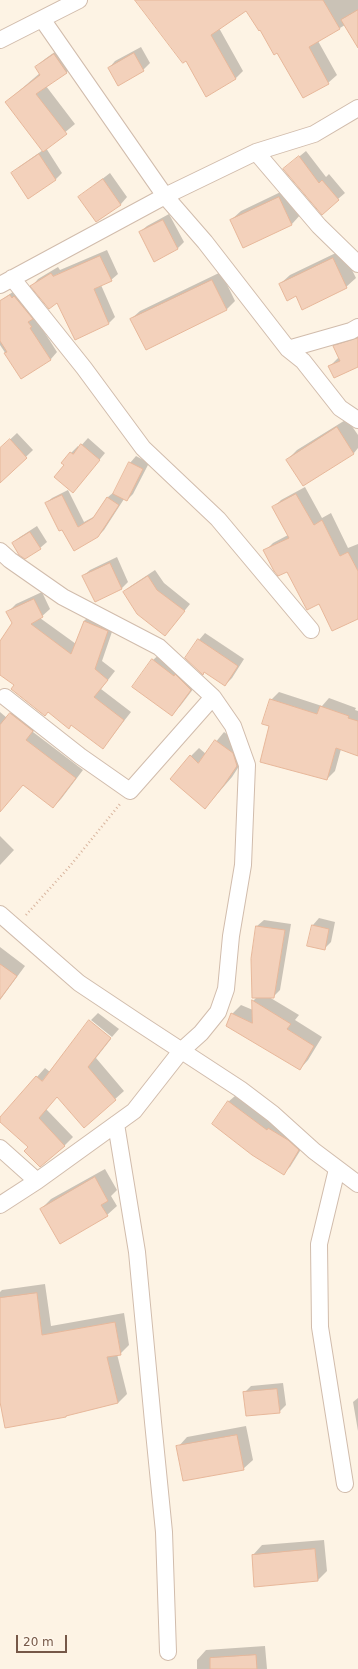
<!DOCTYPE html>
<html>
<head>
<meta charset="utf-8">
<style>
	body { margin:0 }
	#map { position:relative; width:358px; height:1669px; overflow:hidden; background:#fdf3e4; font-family:"DejaVu Sans",sans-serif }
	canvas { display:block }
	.scale { position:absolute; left:16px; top:1635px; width:51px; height:18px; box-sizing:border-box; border:2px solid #765848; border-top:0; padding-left:5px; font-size:12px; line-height:14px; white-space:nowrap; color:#765848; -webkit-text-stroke:3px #fff7eb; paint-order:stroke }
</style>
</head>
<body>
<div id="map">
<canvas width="358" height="1669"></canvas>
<div class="scale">20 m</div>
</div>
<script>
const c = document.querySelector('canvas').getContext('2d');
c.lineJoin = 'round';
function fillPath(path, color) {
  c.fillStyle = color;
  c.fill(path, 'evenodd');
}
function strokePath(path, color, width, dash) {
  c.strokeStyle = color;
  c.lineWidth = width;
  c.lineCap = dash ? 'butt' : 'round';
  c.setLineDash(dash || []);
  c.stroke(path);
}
fillPath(new Path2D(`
	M143,0h215v46l-13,-21 -27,16 19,34 -9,8 -25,14 -25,-45 -32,-42 -27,18 24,43 -8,8 -49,-19z
	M63,46l12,17 -8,9 -21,14 29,38 -29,24 16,25 -6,6 -28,18 -15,-24 6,-6 24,-17 -37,-48 34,-29 -4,-6 9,-8z
	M141,47l9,16 -7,7 -34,-2 6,-7z
	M306,151l20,26 3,-3 16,19 -7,6 -54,-30z
	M110,173l17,24 -6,7 -24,17 -18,-24z
	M289,188l12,26 -9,10 -48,23 -13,-27 10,-9z
	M169,214l15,28 -7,7 -37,-17 7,-6z
	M107,250l11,24 -7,6 -10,5 14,32 -6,6 -51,-22 -26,-15 6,-7 20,-12 2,3z
	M342,250l14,28 -10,9 -50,8 -16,-11 10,-9z
	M221,272l14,29 -9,9 -95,9 9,-8z
	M17,289l40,63 -6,7 -29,19 -22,-33v-44z
	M358,333v33h-28l9,-9 -5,-10 9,-9z
	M347,419l11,16v13l-4,5 -51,32 -16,-25 10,-10z
	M17,433l16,17 -33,32v-33z
	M88,438l17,15 -26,32 -8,-32 7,-7 1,2z
	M136,456l13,7 -16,31 -6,6 -3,-1 -20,31 -6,6 -24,14 -28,-47 6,-5 16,-8 16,32 13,-7 11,-18 6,-5h1l15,-29z
	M305,487l17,31 9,-5 17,35 10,-4v73l-39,-14 -54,-52 8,-8 15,-8 -15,-27 8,-8z
	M37,526l10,16 -7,6 -27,-5 7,-6z
	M117,557l11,25 -6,6 -26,13 -13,-25 7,-6z
	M155,570l9,13 26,21 -25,31 -41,-43 7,-6z
	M42,592l8,17 -10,9 36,26 8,-23 8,-8 23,10 -13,38 13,10 -14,18 30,23 -21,27 -8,8 -102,-73v-32l13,-19 -5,-11 8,-8z
	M205,633l39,26 -12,19 -7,7 -26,-45z
	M163,651l37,29 -19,25 -9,10 -19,-55z
	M279,692l43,14 7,-8 27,10 -1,2 3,1v44l-17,-6 -6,22 -8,8 -57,-53 1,-26z
	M18,706l22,17 -7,9 50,38 -22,29 -8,8 -30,-22 -23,20v-93l7,6z
	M224,732l17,13 4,12 -13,20 -19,22 -22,-43 8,-8 7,6z
	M0,836l14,14 -14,15z
	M319,918l16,4 -4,20 -7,7 -16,-3 5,-21z
	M264,920l27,4 -11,66 -7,7h-4l30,18 -4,5 27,17 -14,23 -8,9 -68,-55 9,-9 12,5v-9l4,-4 -5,-38 5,-33z
	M0,947l25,19 -25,34z
	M98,1013l21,16 -7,8 -21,-17z
	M89,1022l22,17 -15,19 28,33 -40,36 -26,-31 -12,13 27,28 -9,9h-34l-30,-26v-2l45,-50 5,4z
	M235,1096l70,47 -15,24 -7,6 -55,-71z
	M105,1169l12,21 -6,6 6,10 -10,9 -66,-6 10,-10z
	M45,1284l6,42 73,-13 5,32 -9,9h-3l10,40 -9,9 -51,12 -1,2 -66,-41v-84l2,-2z
	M283,1383l3,22 -7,7 -35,-19 7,-7z
	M358,1398v33l-5,-29z
	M246,1426l7,34 -10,9 -65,-22 9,-10z
	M324,1540l3,31 -9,9 -63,6 -2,-31 9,-10z
	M265,1646l2,23h-70v-9l9,-10z`), '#0003');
const building = new Path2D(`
	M135,0h188l17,29 -31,18 20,37 -26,14 -26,-45 -3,2 -14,-25 -1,1 -13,-20 -35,24 25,44 -30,18 -20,-36 -3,2z
	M358,10v38l-17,-28z
	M134,53l10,18 -26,15 -10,-18z
	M54,54l13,19 -31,21 31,40 -24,18 -38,-50 35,-27 -5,-8z
	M39,154l17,26 -28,19 -17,-26z
	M299,156l20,27 3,-3 17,20 -17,15 -39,-46z
	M103,179l18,26 -25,17 -18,-25z
	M279,197l13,28 -49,23 -13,-28z
	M163,220l15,29 -24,13 -15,-30z
	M100,256l12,25 -18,8 15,35 -34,16 -18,-37 -8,6 -19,-23 21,-13 2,3z
	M333,258l14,30 -45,22 -6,-14 -9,5 -8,-17z
	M212,280l15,30 -81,40 -16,-31z
	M10,295l2,3 2,-2 19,23 -5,3 4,5 -2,1 21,32 -30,19 -17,-26 3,-1 -7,-11v-40z
	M358,338v29l-24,11 -6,-12 12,-5 -7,-15z
	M337,427l17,27 -51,32 -17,-26z
	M10,439l17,19 -27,25v-35z
	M81,444l19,16 -27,33 -19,-16 10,-12 -3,-2 9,-11 3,2z
	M129,462l14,7 -16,32 -14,-7z
	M296,494l18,31 8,-5 18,36 8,-4 10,19v48l-26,12 -13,-27 -12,6 -20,-38 -9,4 -4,-5 -11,-21 26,-12 -17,-31z
	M62,495l16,32 15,-9 14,-21 12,8 -21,32 -24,14 -12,-21 -3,1 -14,-28z
	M30,532l11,17 -16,10 -6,-4 -7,-12z
	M110,563l12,26 -27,13 -13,-26z
	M148,576l9,14 28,21 -20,25 -28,-22 -14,-22z
	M34,599l9,18 -12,7 40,30 13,-33 24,10 -13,38 13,11 -14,17 30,23 -21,29 -32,-24 -2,4 -21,-17 -3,4 -34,-27 3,-4 -14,-10v-34l12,-18 -6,-11z
	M198,639l40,27 -13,20 -21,-14 -1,3 -18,-17z
	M152,659l22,17 1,-2 16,16 -19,26 -40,-29z
	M270,699l47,15 3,-8 29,10 -1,2 10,3v35l-22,-8 -9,32 -67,-18 9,-36 -7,-2z
	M10,713l23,18 -7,9 50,38 -23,30 -30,-23 -23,27v-87z
	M215,740l18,13 4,13 -13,19 -19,24 -35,-30 20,-24 8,8z
	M312,925l17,4 -4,21 -18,-4z
	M256,926l29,4 -11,68h-22l-1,-39z
	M0,964l17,12 -17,23z
	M252,1000l39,24 -4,5 27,17 -14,24 -74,-44 5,-13 21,10z
	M89,1020l22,18 -23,29 28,33 -32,28 -27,-31 -18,21 26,28 -25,21 -16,-16 4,-4 -28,-25v-5l36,-41 6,5z
	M228,1101l39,29 1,-2 20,12 11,10 -15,25 -32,-20 -40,-31z
	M95,1177l13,24 -7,4 7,11 -48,28 -20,-35z
	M37,1293l5,42 73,-13 6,33 -14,2 11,46 -52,13v1l-61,11 -5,-26v-104z
	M277,1389l3,24 -34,3 -3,-24z
	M237,1435l7,35 -61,11 -7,-35z
	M315,1549l3,32 -64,6 -2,-32z
	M256,1655l1,14h-47v-11z`);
fillPath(building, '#f3d1bb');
strokePath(building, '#e7b79a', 1);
const minor = new Path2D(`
	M42,19l123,177 40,46 83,107 15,12 37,47 18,12
	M0,40l79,-40
	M256,152l63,74 39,38
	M12,278l72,90 59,80 75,71 93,111
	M0,285l165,-89 91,-44 58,-18 44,-26
	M288,349l63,-18 7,-4
	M0,551l10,9 53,37 96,50 54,50 -83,94 -50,-35 -75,-59
	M0,914l79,69 60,40 101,66 33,25 41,37 44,33
	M116,1124l21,128 16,170 11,110 4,120
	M0,1148l37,33
	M337,1169l-18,75 1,83 25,157
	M0,1205l37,-24 97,-70 47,-60 20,-18 17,-21 8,-23 5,-53 12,-71 4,-100 -14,-39 -20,-29`);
strokePath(minor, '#d1bcac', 18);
strokePath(new Path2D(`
	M26,915l44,-49 50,-62`), '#d8b49d', 2.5, [1, 3]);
strokePath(minor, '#fff', 16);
</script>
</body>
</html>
